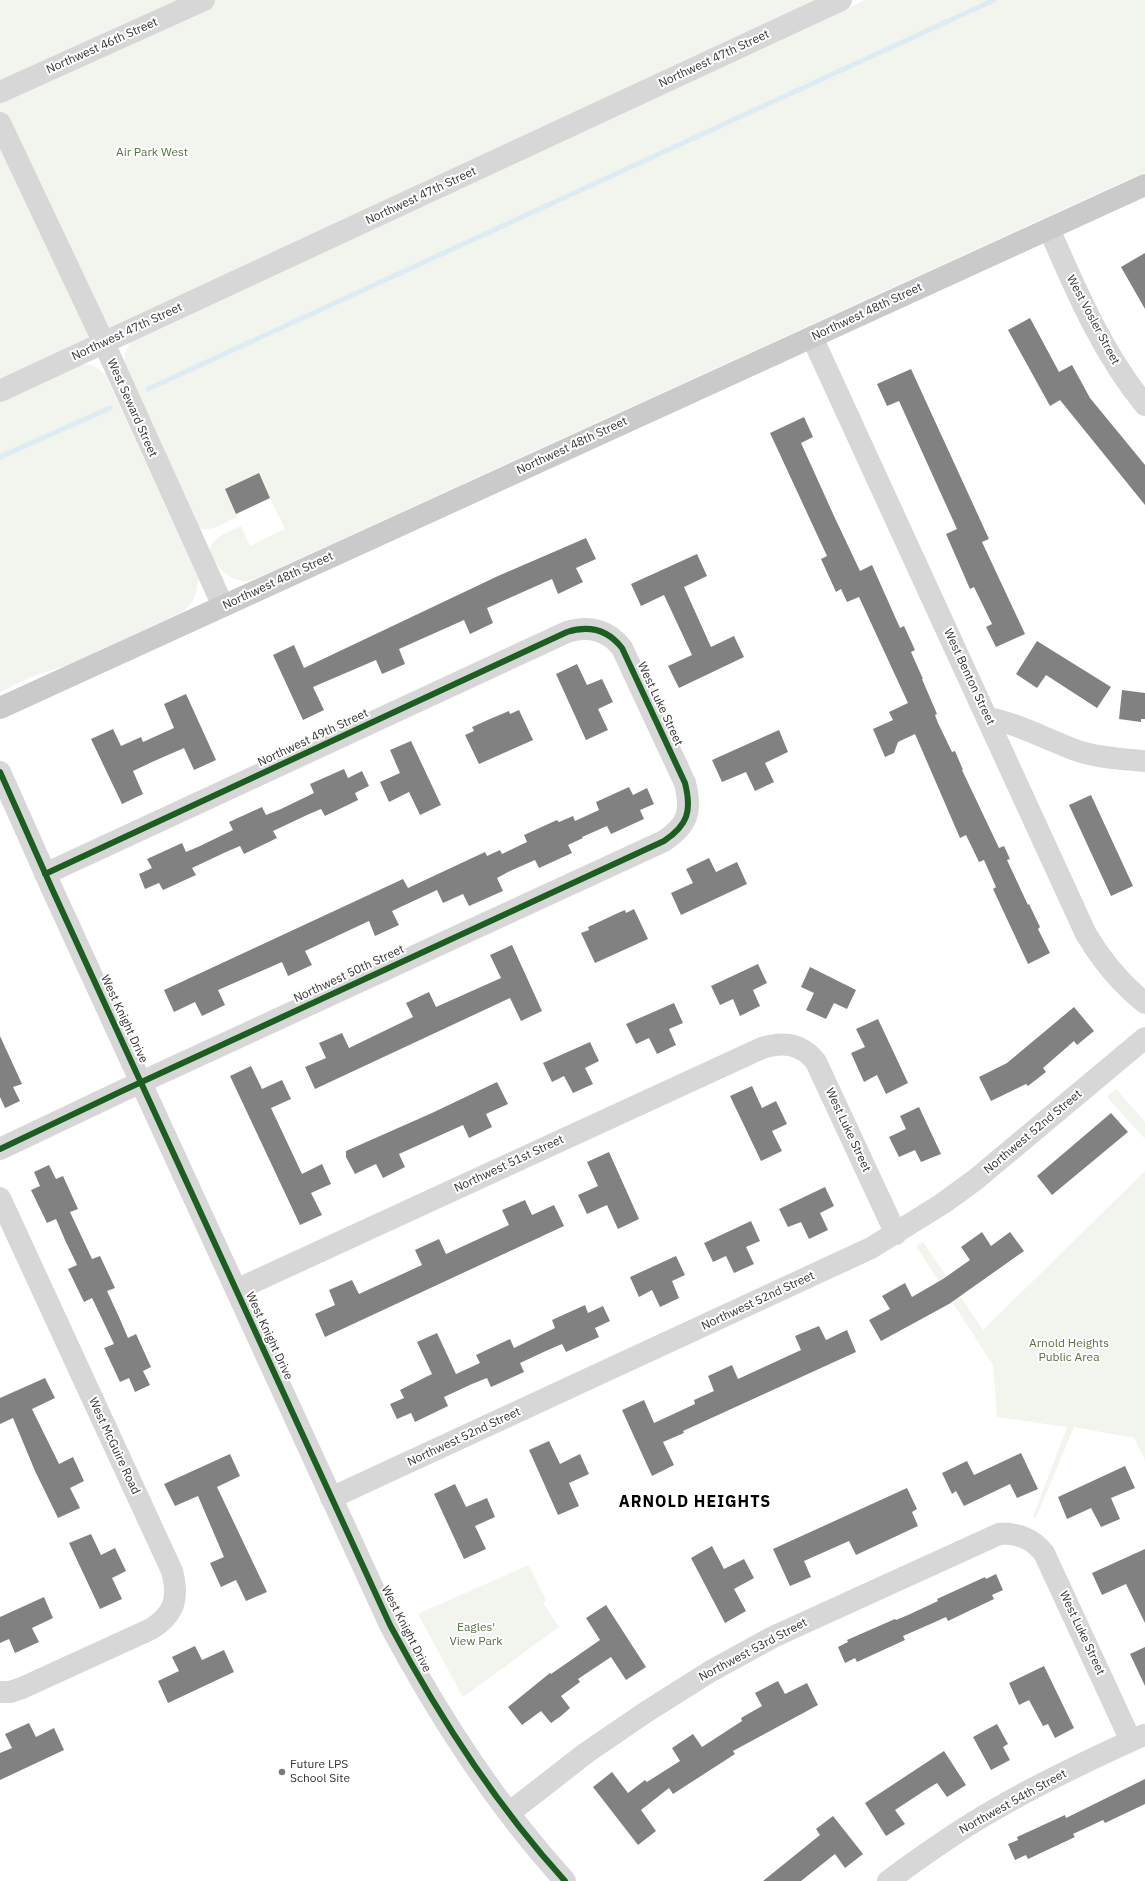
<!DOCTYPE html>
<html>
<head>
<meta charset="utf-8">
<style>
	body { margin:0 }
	canvas { display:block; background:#fff }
</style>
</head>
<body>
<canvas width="1145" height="1881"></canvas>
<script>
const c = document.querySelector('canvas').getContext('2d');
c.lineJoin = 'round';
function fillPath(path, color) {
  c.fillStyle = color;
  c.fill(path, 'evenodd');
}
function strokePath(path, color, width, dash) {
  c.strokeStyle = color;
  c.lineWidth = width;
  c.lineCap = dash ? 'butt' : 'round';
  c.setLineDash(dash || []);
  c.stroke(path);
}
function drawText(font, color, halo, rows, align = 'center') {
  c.font = font + ' "IBM Plex Sans",sans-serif';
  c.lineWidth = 4;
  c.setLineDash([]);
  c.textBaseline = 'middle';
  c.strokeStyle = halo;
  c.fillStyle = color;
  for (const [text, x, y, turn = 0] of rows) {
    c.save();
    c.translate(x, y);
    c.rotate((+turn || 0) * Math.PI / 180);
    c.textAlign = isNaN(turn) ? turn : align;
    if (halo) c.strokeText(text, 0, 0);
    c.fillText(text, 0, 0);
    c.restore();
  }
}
fillPath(new Path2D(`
	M0,0h841l-841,391z
	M865,0h280v172l-886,405c-4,1 -11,5 -15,4 -19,-2 -28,-16 -35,-31 5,-14 19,-18 32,-24l9,20 35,-17 -27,-56 -33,16 12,28 -20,10 -8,2h-8l-6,-6 -70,-156c-1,-15 1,-19 10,-30z
	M81,364c12,0 17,3 25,12l92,202c0,14 -4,26 -16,34l-114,53 -35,11 -33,16v-292z
	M1116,1089l29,33v17l-38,-42z
	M1145,1171v289l-11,-22 -60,-11 -38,91 -3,-1 34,-90 -70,-10 -4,-52 -77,-119 7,-4 60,88z
	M529,1565l17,35 -3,3 16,24 -96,70 -45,-83z`), '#f1f5ed');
strokePath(new Path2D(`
	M148,389l846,-389
	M0,457l110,-49`), '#ddebf3', 5);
fillPath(new Path2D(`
	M1145,253v56l-24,-42z
	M1030,318l29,54 13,-7 18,33 55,67v40l-85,-105 -10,6 -42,-76z
	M911,369l78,170 -7,3 43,92 -29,13 -10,-20 6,-3 -18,-37 -4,2 -24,-55 11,-5 -58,-128 -12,5 -10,-22z
	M804,417l9,20 -12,6 33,73 26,55 12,-6 28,63 4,-2 11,24 -4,2 12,27h-1l15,35 -2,1 3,8 14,29 3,-1 8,19h-1l37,78 5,-2 6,13 -3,1 21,45 1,-1 11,23 -2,2 12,24 -22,11 -35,-75 3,-2 -12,-27 -5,2 -13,-27 -6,3 -45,-104 -17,8 -4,11 -9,4 -12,-28 20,-9 -4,-8 19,-9 -49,-106 -12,5 -6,-13 -5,3 -15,-33 6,-3 -57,-123z
	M259,473l11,25 -34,16 -11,-25z
	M586,538l10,21 -20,9 7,14 -25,12 -6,-15 -65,29 6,15 -23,11 -6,-14 -65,29 6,15 -23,10 -6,-14 -63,27 11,23 -21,10 -30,-65 21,-10 10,23 194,-92z
	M697,554l10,22 -23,11 27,60 23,-11 10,21 -65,31 -11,-22 24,-11 -28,-60 -23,11 -10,-22z
	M1037,641l74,46 -14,21 -51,-33 -9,13 -21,-14z
	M577,664l10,21 15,-6 11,23 -15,7 10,21 -22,10 -30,-66z
	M1122,690l23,3v26h-4v3l-22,-3z
	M186,694l30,66 -22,10 -10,-22 -32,14 -19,9 10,23 -21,10 -31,-65 22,-10 8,17 20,-9 2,5 31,-14 -10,-24z
	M519,710l14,30 -54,24 -14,-29 9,-4 -2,-4 18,-8 19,-8 1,3z
	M779,730l9,22 -23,11 9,19 -19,9 -9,-19 -24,10 -10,-22z
	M411,741l30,64 -21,10 -11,-23 -20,10 -9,-20 20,-9 -10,-23z
	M344,769l4,9 14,-7 7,15 -14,7 3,7 -33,16 -4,-7 -14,6 -34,16 4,7 -33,16 -4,-8 -14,6 -34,16 4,7 -33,15 -4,-7 -14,6 -6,-15 13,-6 -5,-9 35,-16 4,9 14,-6 33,-16 -4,-8 33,-15 4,8 15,-6 33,-16 -4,-9z
	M629,787l4,8 14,-7 7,16 -14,6 4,9 -33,15 -4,-8 -25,11 1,1 -15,7 4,8 -33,15 -4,-8 -25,11 -13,7 6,13 -34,15 -6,-12 -20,9 -6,-13 -45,21 7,14 -24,11 -6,-15 -64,30 7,14 -24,11 -6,-14 -64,28 7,15 -23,11 -7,-14 -21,10 -10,-22 239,-111 5,9 77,-36 2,4 13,-6 2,4 25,-12 -3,-7 33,-15 2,2 14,-6 2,5 24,-11 -3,-8z
	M1091,795l42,91 -22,10 -42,-91z
	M709,858l7,14 21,-10 10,22 -66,31 -10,-22 22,-10 -7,-14z
	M634,909l14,30 -53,24 -14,-30 8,-3 -1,-3 30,-14 7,-3 1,3z
	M512,945l30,66 -21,10 -11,-23 -195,91 -10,-22 21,-9 -7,-15 23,-10 7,15 64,-31 -7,-14 23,-11 7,15 65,-29 -11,-23z
	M758,964l9,19 -14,7 7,16 -20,10 -7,-17 -13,6 -9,-19z
	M810,967l46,23 -9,19 -13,-6 -8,16 -20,-9 8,-17 -13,-6z
	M674,1003l9,20 -14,6 7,16 -19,9 -8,-16 -13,6 -10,-20z
	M1074,1007l20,24 -17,14 -3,-4 -31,27 3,4 -18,14 -2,-2 -35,17 -12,-24 28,-14z
	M878,1019l30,64 -22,11 -9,-19 -13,7 -13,-29 14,-6 -9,-18z
	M0,1036l22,48 -9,3 7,14 -15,7 -5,-11z
	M590,1042l9,19 -14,7 8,16 -20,9 -9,-17 -12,6 -9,-19z
	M251,1066l11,23 20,-9 9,19 -20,9 31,66 20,-10 9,20 -20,9 11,22 -22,10 -70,-149z
	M497,1082l11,22 -22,10 6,13 -23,11 -6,-13 -64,29 6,13 -22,11 -7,-14 -21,10 -9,-17v-6l86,-38z
	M752,1086l10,22 14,-7 11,23 -15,7 10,20 -21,10 -31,-65z
	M919,1107l22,47 -20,8 -6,-12 -16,7 -10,-20 17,-8 -6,-13z
	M1111,1113l17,19 -76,63 -15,-19z
	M609,1152l30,67 -21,10 -11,-24 -20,9 -9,-19 20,-9 -11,-24z
	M49,1165l7,14 7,-3 15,33 -8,3 22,47 8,-3 15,32 -8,3 12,26 9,21 8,-4 15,33 -8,4 7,14 -15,7 -6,-14 -9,4 -16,-34 10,-4 -22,-46 -8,4 -16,-33 9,-4 -12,-25 -9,-21 -9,4 -16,-33 9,-4 -6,-14z
	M825,1187l9,19 -14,7 8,17 -19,9 -8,-17 -13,5 -9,-18z
	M525,1200l7,15 22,-10 10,21 -239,111 -10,-23 20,-9 -6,-15 23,-10 7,14 63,-29 -7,-15 24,-11 7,15 63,-29 -7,-15z
	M751,1221l9,20 -14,6 8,17 -20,9 -8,-17 -13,6 -9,-19z
	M982,1232l9,14 19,-14 14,19 -75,53 -68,37 -12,-21 21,-11 -8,-13 23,-13 7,14 31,-18 27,-19 -9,-13z
	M676,1256l9,19 -13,6 7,17 -19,9 -8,-17 -13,7 -9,-20z
	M585,1305l3,8 15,-7 7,15 -15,7 4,9 -33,15 -4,-8 -14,6 -28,13 4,9 -33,15 -4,-9 -15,6 -28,13 4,9 -33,16 -4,-9 -14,6 -7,-15 14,-6 -4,-8 32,-16 -15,-32 20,-9 19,41 24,-11 -4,-8 34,-16 4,9 41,-20 -3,-8z
	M819,1326l7,14 21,-10 9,22 -173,79 1,2 -21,9 11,23 -22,11 -30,-66 22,-10 10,23 41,-19 -1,-4 20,-9 -6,-15 24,-11 6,14 63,-29 -6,-14z
	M45,1378l10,20 -23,11 27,55 14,-7 11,24 -14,7 10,20 -22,10 -23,-47 -22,-53 -13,6v-26z
	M549,1441l11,23 20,-10 9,20 -20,9 10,23 -21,9 -29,-65z
	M1021,1453l17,36 -21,9 -7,-14 -46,22 -8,-15 -4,3 -10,-21 25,-12 7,14z
	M230,1454l10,22 -23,11 50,105 -21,9 -10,-21 -15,7 -11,-24 14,-6 -26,-61 -23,10 -11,-22z
	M1125,1466l10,22 -24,10 9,21 -19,8 -10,-19 -24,11 -9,-22z
	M455,1484l11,23 21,-9 8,19 -20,9 11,23 -22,10 -30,-65z
	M907,1488l10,21 -5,3 6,14 -62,29 -7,-14 -45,20 7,16 -21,9 -17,-37z
	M91,1534l10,21 14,-7 11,23 -14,7 10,21 -22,10 -31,-66z
	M712,1546l12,23 20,-10 10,19 -20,11 12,22 -21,12 -34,-65z
	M1145,1549v74l-19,-39 -24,11 -10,-22z
	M996,1574l7,16 -11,5 2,4 -46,22 -2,-4 -11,5 -32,14 2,4 -48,22 -2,-4 -10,5 -7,-16 10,-5 -1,-2 48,-21 1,1 12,-5 30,-14 -1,-2 48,-22 1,2z
	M44,1597l9,21 -21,10 7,14 -24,11 -6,-14 -9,4v-26z
	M606,1605l40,62 -20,13 -15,-23 -33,22 2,3 -19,14 9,12 -9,8 -10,7 -10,-12 -19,14 -14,-18 42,-34 1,1 49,-34 -14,-22z
	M195,1646l7,14 22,-10 10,22 -66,31 -10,-22 21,-10 -7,-14z
	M1145,1647v39l-15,-32z
	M1044,1666l30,62 -19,10 -7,-14 -5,2 -14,-26 -10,5 -10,-22z
	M778,1681l7,13 22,-11 11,22 -85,46 2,3 -62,40 -4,-6 -28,22 15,21 -18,14 -45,-58 19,-15 16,21 17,-13 2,2 33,-21 -8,-13 21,-14 9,13 40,-26 -1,-3 21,-12 -7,-13z
	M29,1723l7,14 18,-9 10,22 -64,30v-27l12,-5 -7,-14z
	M997,1724l11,20 -5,3 7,13 -19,10 -18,-33z
	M944,1751l22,34 -19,12 -10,-14 -13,8 -29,19 10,14 -19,12 -21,-33z
	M1145,1779v25l-40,19 -2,-3 -30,14 2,3 -47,22 -2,-4 -11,5 -7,-16 10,-4 -1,-3 48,-22 1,3z
	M833,1816l30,38 -18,14 -10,-14 -34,27h-38l57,-46 -4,-6z`), '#818181');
strokePath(new Path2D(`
	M0,92l204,-92
	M0,123l104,220 119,263
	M1049,229c27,61 53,124 96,176
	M812,337l274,597c16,27 34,49 59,69
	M0,391l841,-391
	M988,718c32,6 59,22 90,33 21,7 45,8 67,10
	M0,772l53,119 337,734c49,92 105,179 175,256
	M0,1149l122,-58 542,-250c24,-16 28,-30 21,-58l-63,-135c-14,-18 -33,-23 -55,-16l-522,242
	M0,1198l172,373c7,27 3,43 -21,58l-129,59 -12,4h-10
	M236,1290l526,-242c22,-7 40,-4 54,14l80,172
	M331,1498l540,-250 71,-44 33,-24 170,-142
	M509,1813l77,-60 60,-41 65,-41 62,-34 226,-103c18,-2 34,5 45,19l87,188
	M888,1881c34,-25 69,-50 106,-71 48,-28 99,-52 150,-75`), '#d7d7d7', 22);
strokePath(new Path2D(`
	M0,708l1145,-523`), '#cacaca', 22);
strokePath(new Path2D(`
	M0,772l53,119 337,734c49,92 105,179 175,256
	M0,1149l122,-58 542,-250c24,-16 28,-30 21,-58l-63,-135c-14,-18 -33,-23 -55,-16l-522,242`), '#1b5e20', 6);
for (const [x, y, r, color] of [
	[282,1772,4,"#7a7a7a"]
]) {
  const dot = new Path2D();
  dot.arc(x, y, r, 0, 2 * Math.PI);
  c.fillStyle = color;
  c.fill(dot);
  strokePath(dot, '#fff', 1.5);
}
drawText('12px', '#333', '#fff', [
	["Northwest 46th Street",102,46,-24],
	["Northwest 47th Street",714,59,-25],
	["Northwest 47th Street",421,196,-25],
	["Northwest 48th Street",867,312,-25],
	["West Vosler Street",1093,320,62],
	["Northwest 47th Street",127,332,-25],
	["West Seward Street",132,408,66],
	["Northwest 48th Street",572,446,-25],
	["Northwest 48th Street",278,581,-25],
	["West Benton Street",969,677,65],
	["West Luke Street",660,704,65],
	["Northwest 49th Street",313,738,-25],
	["Northwest 50th Street",349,974,-25],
	["West Knight Drive",124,1019,65],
	["West Luke Street",848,1130,65],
	["Northwest 52nd Street",1033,1132,-40],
	["Northwest 51st Street",509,1164,-25],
	["Northwest 52nd Street",758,1301,-25],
	["West Knight Drive",269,1336,65],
	["Northwest 52nd Street",464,1437,-25],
	["West McGuire Road",114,1446,65],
	["West Knight Drive",406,1629,63],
	["West Luke Street",1082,1633,65],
	["Northwest 53rd Street",753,1650,-28],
	["Northwest 54th Street",1013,1802,-29]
]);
drawText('12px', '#56703f', '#fff', [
	["Air Park West",152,153],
	["Arnold Heights",1069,1344],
	["Public Area",1069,1358],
	["Eagles'",476,1628],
	["View Park",476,1642]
]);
drawText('12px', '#333', '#fff', [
	["Future LPS",290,1765],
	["School Site",290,1779]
], 'left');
c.letterSpacing = '1px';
drawText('bold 16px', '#000', '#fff', [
	["ARNOLD HEIGHTS",695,1502]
]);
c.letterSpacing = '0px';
</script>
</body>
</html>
